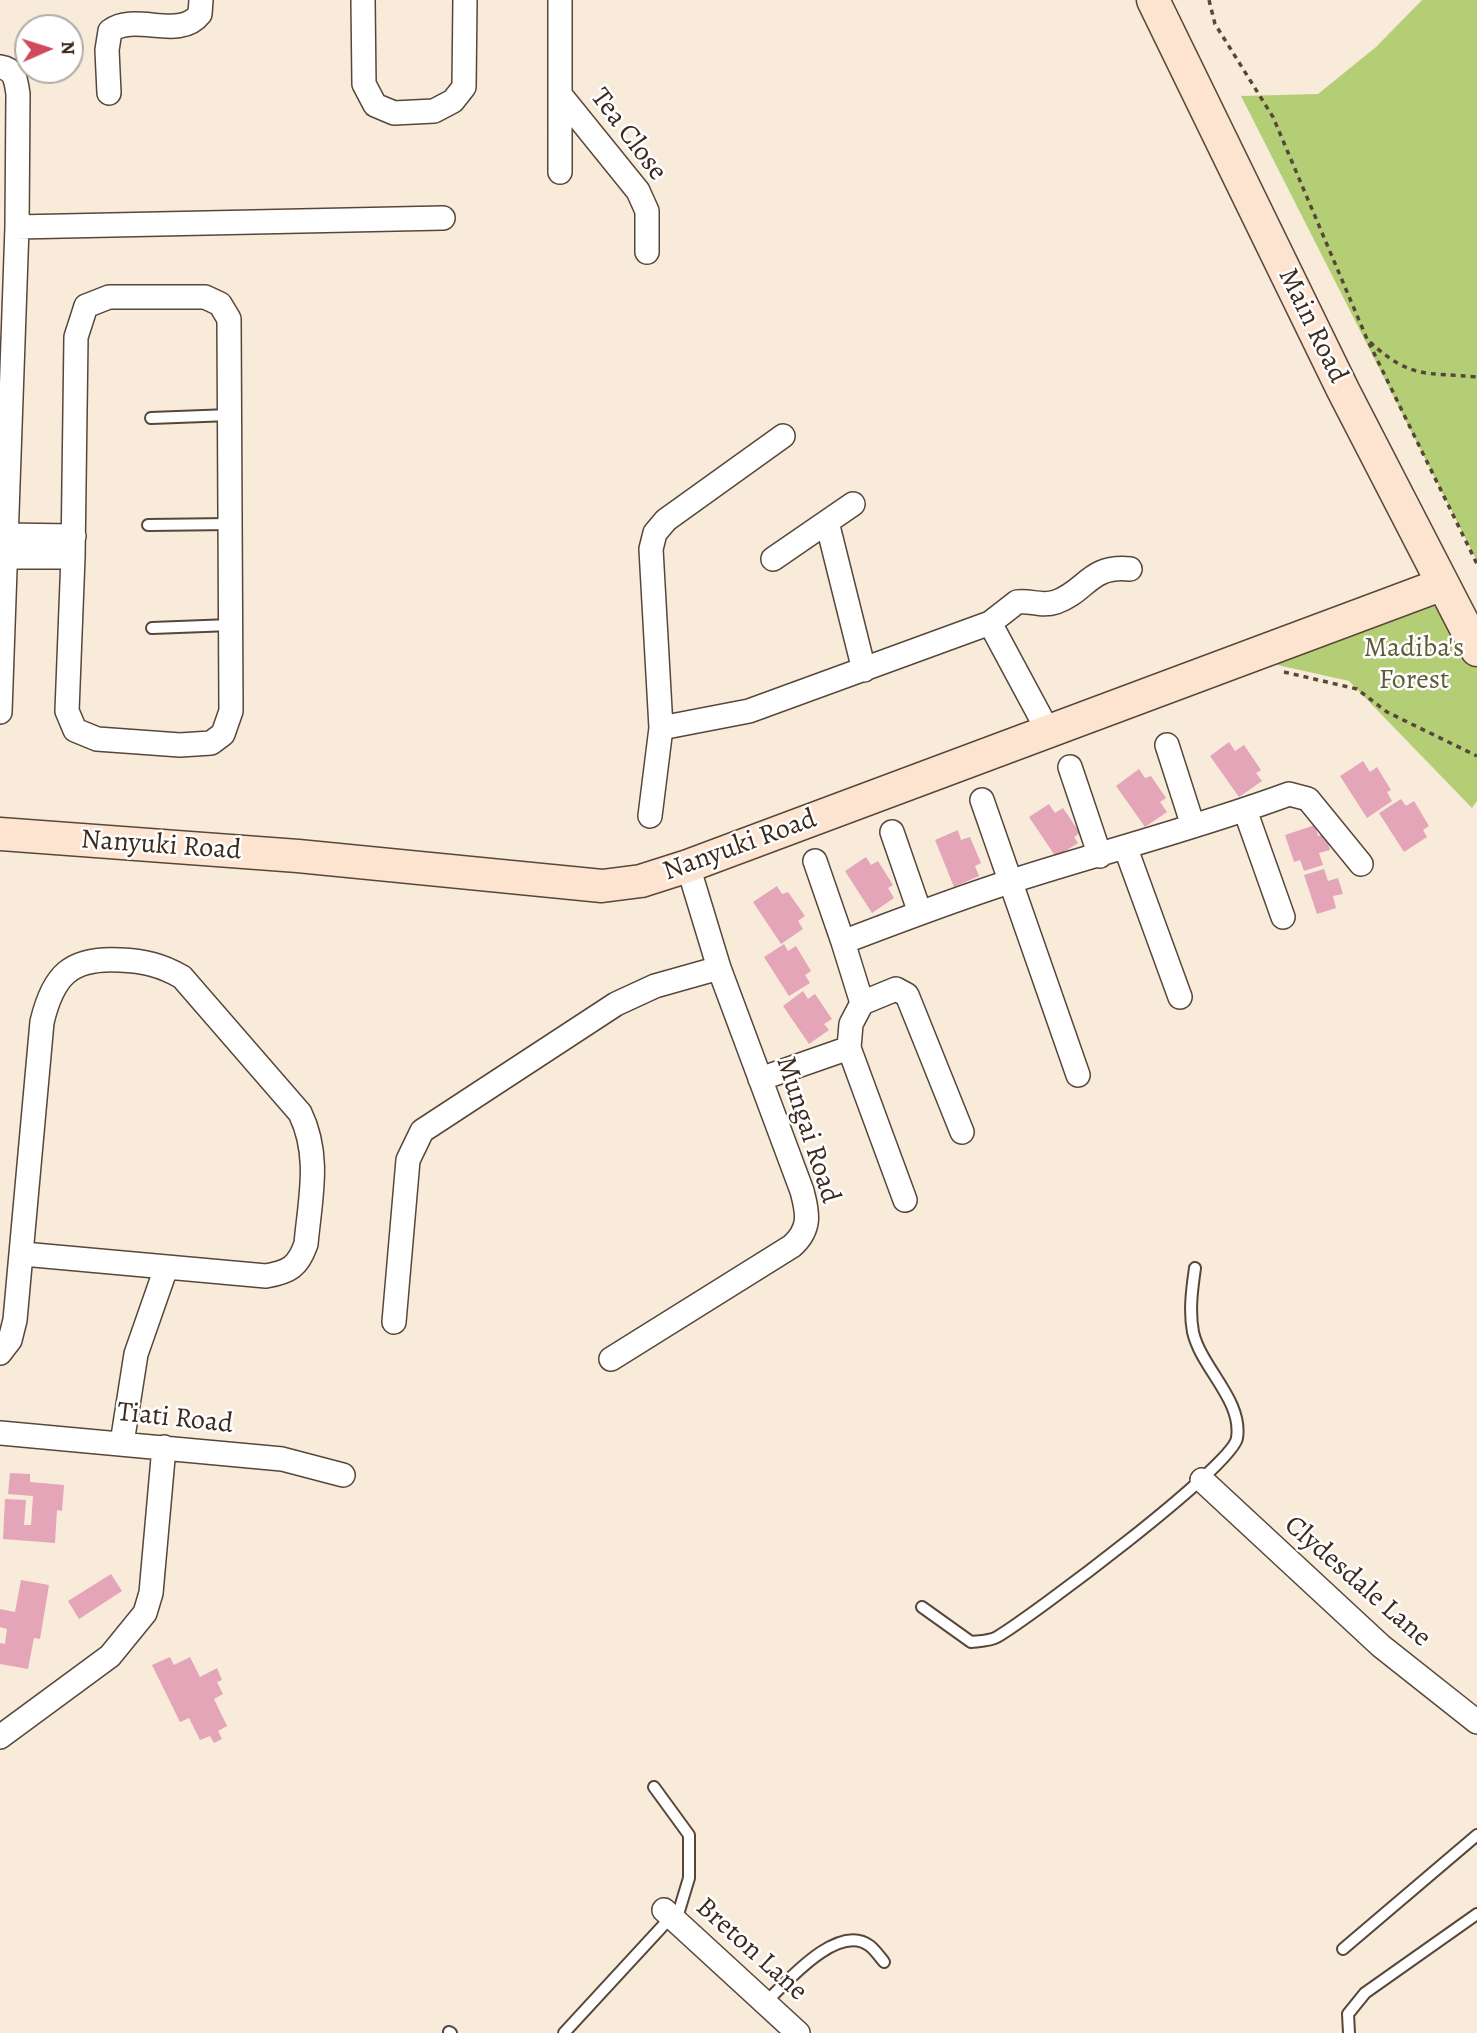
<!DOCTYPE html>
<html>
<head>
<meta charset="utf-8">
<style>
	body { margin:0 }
	#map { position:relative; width:1477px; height:2033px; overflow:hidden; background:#f8ebda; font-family:Alegreya,serif }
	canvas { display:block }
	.north { position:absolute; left:14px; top:14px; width:70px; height:70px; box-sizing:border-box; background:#fff; border:2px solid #b1aaa5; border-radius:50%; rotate:87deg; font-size:19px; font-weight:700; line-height:28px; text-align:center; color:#3b2a1e }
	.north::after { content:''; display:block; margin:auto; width:24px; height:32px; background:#d1495b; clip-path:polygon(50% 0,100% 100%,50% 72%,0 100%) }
</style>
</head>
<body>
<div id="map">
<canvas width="1477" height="2033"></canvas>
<div class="north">N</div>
</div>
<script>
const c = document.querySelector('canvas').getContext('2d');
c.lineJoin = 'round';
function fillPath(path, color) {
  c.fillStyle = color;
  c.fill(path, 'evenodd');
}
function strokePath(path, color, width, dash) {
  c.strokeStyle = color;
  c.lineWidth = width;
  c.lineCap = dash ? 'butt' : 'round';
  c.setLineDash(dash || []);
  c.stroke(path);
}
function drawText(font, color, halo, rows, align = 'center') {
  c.font = font + ' Alegreya,serif';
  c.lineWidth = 5;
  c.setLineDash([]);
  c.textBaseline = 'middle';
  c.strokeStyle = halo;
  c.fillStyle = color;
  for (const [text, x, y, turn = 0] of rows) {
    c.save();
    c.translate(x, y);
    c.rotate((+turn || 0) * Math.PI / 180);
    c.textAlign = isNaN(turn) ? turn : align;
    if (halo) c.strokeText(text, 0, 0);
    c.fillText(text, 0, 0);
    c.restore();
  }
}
fillPath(new Path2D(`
	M1422,0h55v561l-236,-465 77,-2 58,-47z
	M1422,596l31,14 24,58v133l-5,7 -123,-127 -85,-19z`), '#b3ce74');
fillPath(new Path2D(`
	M1229,742l6,9 9,-6 17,25 -5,3 6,8 -23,16 -29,-41z
	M1363,761l7,11 7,-5 14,23 -4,2 5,9 -25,17 -27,-42z
	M1139,769l6,9 6,-2 15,22 -6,4 7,10 -22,15 -29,-41z
	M1401,799l5,7 8,-5 15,25 -6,4 4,7 -23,15 -25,-39z
	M1049,804l6,9 8,-5 17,25 -6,4 4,6 -22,14 -27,-40z
	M1315,825l3,11 7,-2 5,16 -11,3 4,12 -19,6 -4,-11 -6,2 -9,-27z
	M958,830l3,10 9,-3 11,26 -6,3 4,10 -25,11 -19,-47z
	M866,857l5,8 7,-4 15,24 -5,3 6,10 -22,15 -27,-42z
	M1324,869l4,12 10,-3 5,16 -10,2 3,12 -19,6 -13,-39z
	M777,886l5,8 6,-2 17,24 -7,5 5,8 -22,15 -28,-42z
	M784,944l4,7 8,-5 15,25 -6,4 5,8 -21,13 -25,-39z
	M803,991l5,8 7,-5 17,25 -8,5 5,6 -20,14 -26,-38z
	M10,1473l20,1v8l34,3 -2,26 -5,-1 -2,33 -52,-4 2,-40 21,1 -2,25h7l2,-29 -25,-2z
	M111,1574l11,17 -43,28 -11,-18z
	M21,1580l28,5 -9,54 -6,-1 -6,31 -28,-5v-21l5,1 2,-15 -7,-2v-18l15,3z
	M170,1657l4,8 16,-8 10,20 17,-9 5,12 -5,2 6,12 -9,5 13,27 -9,5 4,8 -8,4 -4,-7 -10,4 -11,-22 -9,4 -28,-57z`), '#e4a5b8');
const lane = new Path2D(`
	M151,418l79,-3
	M148,525l83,-1
	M152,628l79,-3
	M922,1607l49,35c9,-1 19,-1 26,-5 34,-20 236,-171 240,-199 6,-38 -36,-70 -44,-106 -4,-21 -1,-43 2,-64
	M654,1787l35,48v43l-13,43
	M1343,1949l134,-114
	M765,2003c20,-19 73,-82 105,-57 5,4 10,11 14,16
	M449,2032l2,1
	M564,2033l107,-116
	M1349,2033l-1,-19 17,-21 112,-79`);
const street = new Path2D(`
	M363,0l1,84 11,21 19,8 40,-2 19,-10 11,-14 1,-87
	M560,0v172
	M0,67c15,2 16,13 18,27l-1,133 -17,485
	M109,93l-2,-43 3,-19c25,-19 69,10 90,-17l1,-14
	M562,97l76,94 9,20v41
	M17,227l426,-9
	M109,297h96l15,7 9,15 2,392 -8,23 -12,9 -31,2 -83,-6 -22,-9 -8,-19 6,-154 3,-220 10,-31z
	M783,436l-117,84 -11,13 -4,16 10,179 88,-17 241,-88 27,-21c14,-2 24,5 39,0 31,-11 33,-37 74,-33
	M827,522l37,148
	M4,535l70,1
	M4,557h69
	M773,559l80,-55
	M990,623l58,108
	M1167,745l26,81
	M1070,767l30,89
	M982,800l96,275
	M1245,810l38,107
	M650,816l11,-88
	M892,832l28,81
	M1126,849l54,148
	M815,861l28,81
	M862,1003l34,-14 11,6 55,137
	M849,1048l56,152
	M760,1079l89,-31 2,-24 11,-21 -19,-61c55,-21 110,-42 166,-60 93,-30 188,-54 280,-88l19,5 53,65
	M394,1322l14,-162 14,-29 194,-127 39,-18 64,-18
	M0,1353l10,-13 5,-20 27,-298c11,-46 28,-65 78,-62 24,1 41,5 62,17l118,136c21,43 10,86 6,131 -8,23 -17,28 -40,32l-243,-22
	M611,1359l181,-113c19,-17 16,-33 10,-55l-83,-223 -31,-102
	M0,1433l282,26 61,16
	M122,1443l14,-89 30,-86
	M1202,1480l179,166 96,76
	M0,1737l110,-81 35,-43 6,-20 13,-146
	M664,1910l134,123`);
const secondary = new Path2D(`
	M1153,0l190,390 134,260
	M0,834l298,22 304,30 39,-5 47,-15 755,-282`);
strokePath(lane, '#57473a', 14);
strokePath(street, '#57473a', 26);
strokePath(secondary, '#57473a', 35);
strokePath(new Path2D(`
	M1209,0l6,24 58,93 94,222 110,225
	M1370,342c41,38 57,30 107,35
	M1284,672l73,17 30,23 90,44`), '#57473a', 3.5, [5, 5]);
strokePath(lane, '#fff', 10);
strokePath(street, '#fff', 23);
strokePath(secondary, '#fde4d0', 32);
drawText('28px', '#3b2a1e', '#fff', [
	["Tea Close",628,135,53],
	["Main Road",1312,326,64],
	["Nanyuki Road",161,846,4],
	["Nanyuki Road",740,846,-20],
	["Mungai Road",807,1130,72],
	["Tiati Road",175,1419,6],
	["Clydesdale Lane",1357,1582,41],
	["Breton Lane",751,1950,42]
]);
drawText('28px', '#5f5b38', '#fff', [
	["Madiba's",1414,649],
	["Forest",1414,681]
]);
</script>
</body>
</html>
